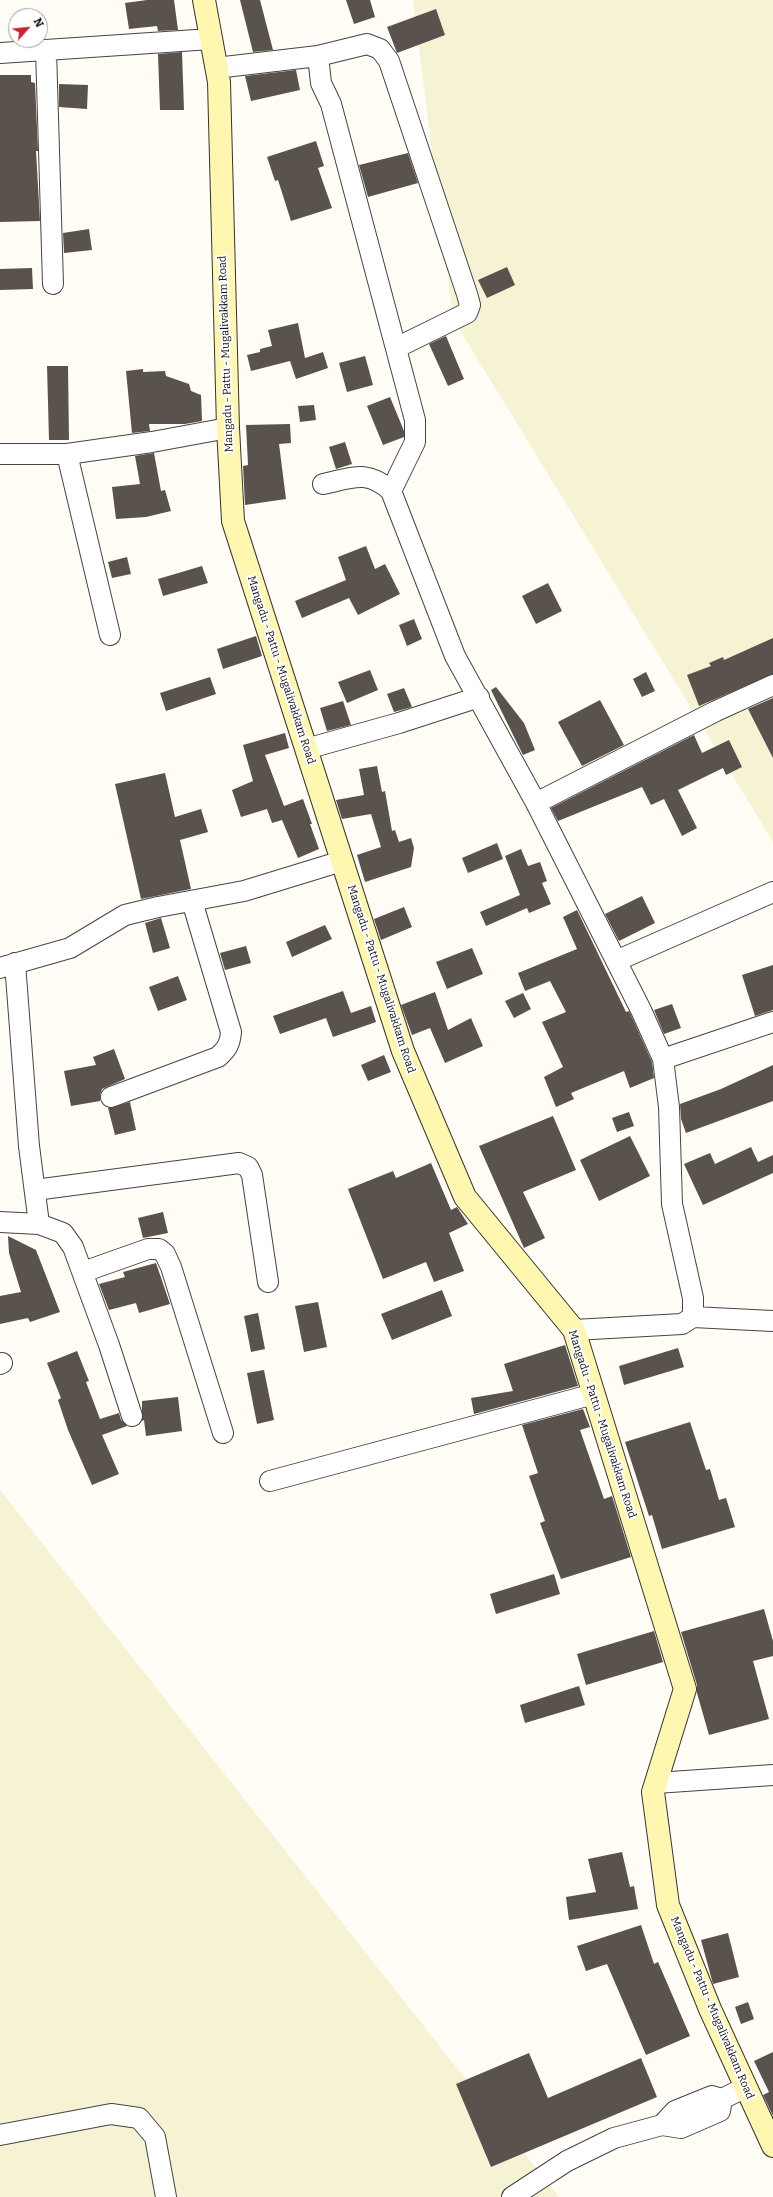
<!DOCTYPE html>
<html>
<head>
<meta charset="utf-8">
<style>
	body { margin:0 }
	#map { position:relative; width:773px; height:2197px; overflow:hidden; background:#fffdf5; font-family:Bitter,serif }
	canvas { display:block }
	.north { position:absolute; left:8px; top:8px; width:40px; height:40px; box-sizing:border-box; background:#fff; border:1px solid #a0a0a0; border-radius:50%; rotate:63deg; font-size:11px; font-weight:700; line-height:16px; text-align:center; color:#111 }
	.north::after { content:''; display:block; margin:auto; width:14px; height:18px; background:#c4262e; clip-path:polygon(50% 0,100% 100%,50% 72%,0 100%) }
</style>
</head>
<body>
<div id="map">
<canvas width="773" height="2197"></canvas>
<div class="north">N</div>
</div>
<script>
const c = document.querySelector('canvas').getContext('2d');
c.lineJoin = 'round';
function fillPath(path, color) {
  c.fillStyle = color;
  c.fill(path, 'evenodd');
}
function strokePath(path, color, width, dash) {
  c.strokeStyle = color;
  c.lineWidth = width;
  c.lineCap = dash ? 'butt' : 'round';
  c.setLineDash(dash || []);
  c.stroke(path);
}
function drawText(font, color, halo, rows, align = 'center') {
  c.font = font + ' Bitter,serif';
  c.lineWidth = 4;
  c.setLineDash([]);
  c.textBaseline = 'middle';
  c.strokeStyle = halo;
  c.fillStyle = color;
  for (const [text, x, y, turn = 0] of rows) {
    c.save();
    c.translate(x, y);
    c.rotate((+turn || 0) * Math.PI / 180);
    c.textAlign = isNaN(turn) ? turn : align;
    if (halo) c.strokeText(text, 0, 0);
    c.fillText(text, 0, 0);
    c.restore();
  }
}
fillPath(new Path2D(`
	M413,0h360v842l-320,-523z
	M0,1490l559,707h-559z`), '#f6f3d4');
fillPath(new Path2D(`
	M147,0h27l4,30 -20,1 -1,-5 -28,3 -4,-26z
	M240,0h20l13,50 -20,2z
	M346,0h24l5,17 -21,7z
	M436,9l9,26 -48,18 -10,-26z
	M182,52l2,58h-24l-2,-56z
	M296,70l4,20 -49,11 -6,-25z
	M0,75h31v7l4,1 3,68h-2l4,70 -40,1z
	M59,84l29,1 -1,24 -28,-2z
	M316,141l8,25 -6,2 14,40 -41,13 -13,-41 -3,1 -8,-24z
	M408,153l10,30 -50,14 -9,-32z
	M89,229l3,21 -28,3 -1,-20z
	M507,267l8,18 -28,13 -9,-18z
	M32,268l1,21 -33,1v-21z
	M298,323l7,35 18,-6 5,16 -32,11 -6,-18 -39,10 -4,-16 13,-3v-3l12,-3 -4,-16z
	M446,336l18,43 -16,7 -19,-42z
	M365,356l8,29 -26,7 -8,-29z
	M47,366h21l1,74h-20z
	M143,369v3l22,-1 1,5 23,8 2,7 10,4 1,26 -17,3h-36l1,7 -18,2 -6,-62z
	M390,397l14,34v6l-21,8 -16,-39z
	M314,405l2,15 -16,2 -2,-16z
	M290,424l1,19 -12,1 7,55 -41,6 -2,-39 5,-1 -2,-40z
	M345,442l7,22 -16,5 -7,-22z
	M154,453l7,38 4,-1 6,21 -25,6 -30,2 -4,-32 28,-3 -5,-28z
	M366,546l9,23 10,-5 15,30 -42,21 -9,-17 -47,20 -7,-17 51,-21 -8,-23z
	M127,557l4,17 -19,4 -4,-16z
	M202,566l6,17 -45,13 -5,-17z
	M548,583l14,28 -26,13 -14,-28z
	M414,619l8,20 -15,7 -8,-21z
	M256,636l6,20 -39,13 -6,-20z
	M773,638v36l-74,32 -12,-31 24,-9 -2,-3 14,-6 1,3z
	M370,670l8,20 -31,13 -9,-21z
	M646,672l9,19 -13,6 -9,-18z
	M210,677l6,17 -50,17 -6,-18z
	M496,687l28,36 11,27 -12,5 -32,-65z
	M404,688l8,19 -18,5 -7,-18z
	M773,698v60l-25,-49z
	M600,700l24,45 -42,21 -24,-44z
	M343,701l8,24 -24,6 -7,-23z
	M285,733l4,15 -24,7 19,51 19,-7 9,25h-2l9,25 -21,9 -16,-38 -10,3 -5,-14 -26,8 -9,-27 21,-9 -10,-36z
	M694,735l8,18 27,-13 13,27 -16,8 -3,-7 -45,22 19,38 -15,8 -18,-37 -13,6 -9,-18 -84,34 -7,-13z
	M377,766l5,26 3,-1 7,40 3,-1 4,12 12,-4 3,10 -3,19 -46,15 -8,-27 24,-8 -10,-33 -29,5 -6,-19 28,-5 -5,-26z
	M165,773l10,44 26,-8 7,23 -28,8 11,49 -50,10 -26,-115z
	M497,843l6,16 -35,14 -6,-15z
	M521,849l7,17 12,-4 7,19 -5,2 9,21 -22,9 -2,-5 -41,18 -6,-14 40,-17 -15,-39z
	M642,896l13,27 -36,18 -14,-27z
	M404,907l8,20 -31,13 -7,-21z
	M577,910l49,102 3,-1 2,4 21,47 2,16 -24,10 -6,-17 -53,22 3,6 -18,8 -12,-30 19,-10 -21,-45 24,-10 -16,-31 -25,10 -7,-18 59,-24 -14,-32z
	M161,918l9,30 -17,5 -8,-30z
	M325,925l7,14 -40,18 -6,-15z
	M246,946l5,17 -26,7 -5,-17z
	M472,948l11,26 -36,15 -11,-27z
	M773,965v45l-18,6 -13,-41z
	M178,976l9,24 -29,11 -9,-24z
	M343,991l8,22 20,-7 5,16 -43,15 -7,-19 -46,16 -7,-18z
	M435,992l13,38 23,-12 12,28 -38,17 -15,-35 -18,7 -11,-30z
	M523,993l8,16 -17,9 -9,-17z
	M672,1004l9,24 -17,6 -10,-24z
	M114,1049l11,30 -23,10 -2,6v6l-29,5 -7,-35 32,-6 -3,-8z
	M384,1055l7,17 -23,9 -7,-16z
	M773,1065v36l-87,32 -5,-14 -1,-15 41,-15z
	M130,1102l6,28 -21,5 -7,-27z
	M629,1112l5,14 -17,6 -5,-14z
	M553,1116l23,54 -53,22 22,46 -21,10 -45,-102z
	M630,1136l20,40 -51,25 -19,-41z
	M751,1147l7,15 15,-7v18l-70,32 -19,-41 26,-11 5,11z
	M431,1163l20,47 6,-3 11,17 -19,9 15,38 -30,11 -8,-20 -43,17 -35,-90 45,-18 3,7z
	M163,1212l5,21 -25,5 -5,-20z
	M8,1236l28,14 24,62 -30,10 -2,-4 -28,6v-28l21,-4 -12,-39z
	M156,1263l14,41 -31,9 -3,-10 -27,7 -10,-26 26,-7 -2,-5z
	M442,1290l10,26 -60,24 -11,-26z
	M318,1302l9,45 -23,5 -9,-46z
	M258,1313l7,36 -14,3 -7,-36z
	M565,1345l13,41 -104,28 -3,-16 42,-7 -9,-27z
	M678,1348l6,19 -60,18 -5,-19z
	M77,1351l12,30 -3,1 14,37 19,-6 2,7 6,6 -25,9 17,39 -27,11 -24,-55 -10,-30 3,-2 -14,-35z
	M264,1370l10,50 -17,4 -10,-51z
	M178,1397l4,34 -36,5 -2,-16 -2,1v-20z
	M583,1409l7,18 -10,3 24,69 8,-3 19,61 -70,22 -21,-56 5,-2 -16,-45 9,-3 -16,-48z
	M690,1422l16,48 4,-1 9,31 7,-2 9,29 -73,22 -10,-34 -3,1 -24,-74z
	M554,1574l6,20 -64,20 -6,-20z
	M764,1609l9,32v15l-20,5 16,58 -60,16 -12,-42v-8l-16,-53z
	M654,1631l9,31 -77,23 -9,-31z
	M579,1686l6,19 -60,18 -5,-18z
	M622,1852l8,35 4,-1 4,23 -69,11 -3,-23 30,-5 -8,-33z
	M641,1925l13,39 4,-2 32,74 -44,19 -39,-91 -21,7 -9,-25z
	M728,1933l11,44 -26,7 -12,-44z
	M748,2002l6,17 -13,5 -6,-17z
	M773,2052v64l-10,-21 6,-3 -15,-31z
	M529,2053l19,45 93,-40 16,39 -166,70 -35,-83z`), '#5a524d');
const street = new Path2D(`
	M46,50l7,234
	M0,53l211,-14
	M318,56l49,-12 13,5 9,12 78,233 3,11 -3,8 -71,35
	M216,68l102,-12 3,27 10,21 84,316v22l-24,49
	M0,454h67l85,-12 76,-14
	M67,454l43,181
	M323,484c29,-6 44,-15 68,7l64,165 81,147 105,207 22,49 6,48 3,97 21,94v19l-11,7 -108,6
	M306,749l93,-26 80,-26
	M536,803l180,-92 57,-26
	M616,961l157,-69
	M15,963l14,183 10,78
	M0,968l70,-20 55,-33 33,-8 86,-16 98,-30
	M663,1059l110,-37
	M111,1097l107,-40c9,-8 12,-13 13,-25l-39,-131
	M35,1190l204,-27 9,4 4,8 16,107
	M0,1222l39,2 24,9 10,14 36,98 23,71
	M83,1272l65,-23h11l6,5 6,13 52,166
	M693,1317l80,4
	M0,1364l2,-1
	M270,1481l324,-87
	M656,1783l117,-8
	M662,2125l13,-14 37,-15 10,3 24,-12
	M0,2135l111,-21 28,4 16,19 11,60
	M512,2197l55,-36 47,-23 48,-13 19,3 39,-17 2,-12`);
const secondary = new Path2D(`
	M204,0l15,82 9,346 5,93 170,530 62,146 109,133 111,359 -32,103 15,113 42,104 63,137`);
strokePath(street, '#444', 22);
strokePath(secondary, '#333', 24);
strokePath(street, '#fff', 20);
strokePath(secondary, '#fff6b0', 22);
drawText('11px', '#111', '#fff', [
	["Mangadu - Pattu - Mugalivakkam Road",226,354,-92],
	["Mangadu - Pattu - Mugalivakkam Road",281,670,72],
	["Mangadu - Pattu - Mugalivakkam Road",381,979,72],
	["Mangadu - Pattu - Mugalivakkam Road",602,1424,72],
	["Mangadu - Pattu - Mugalivakkam Road",712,2008,67]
]);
</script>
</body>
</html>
